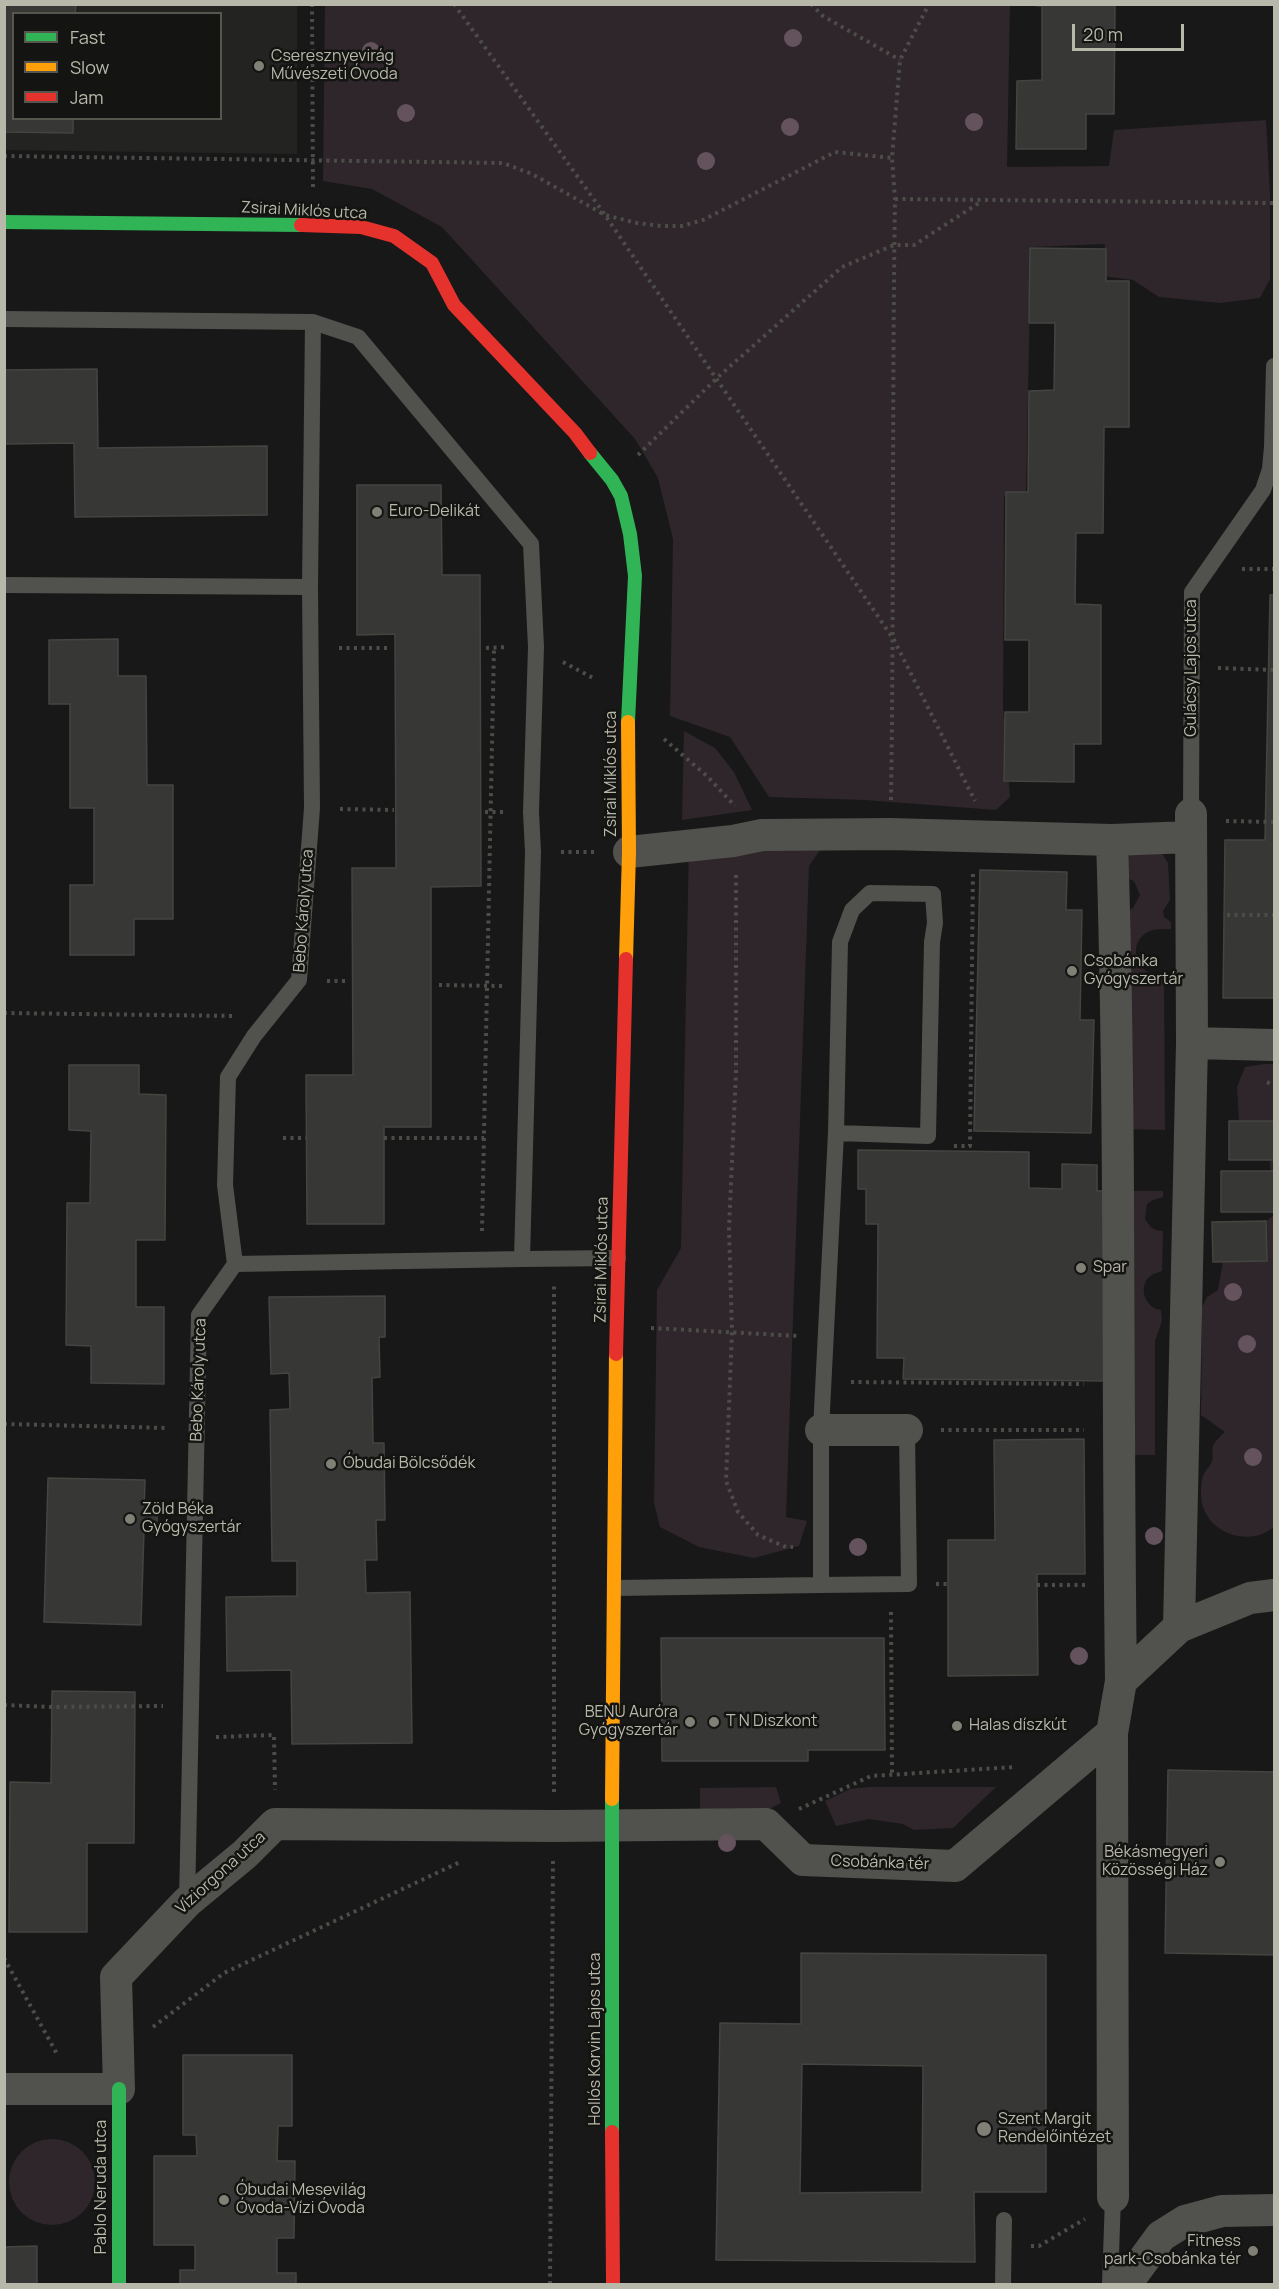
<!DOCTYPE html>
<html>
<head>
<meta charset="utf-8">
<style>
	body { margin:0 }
	#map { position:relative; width:1279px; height:2289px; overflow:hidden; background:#181818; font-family:Manrope,sans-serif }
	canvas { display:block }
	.frame { position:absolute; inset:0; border:6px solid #b8b8aa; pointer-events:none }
	.legend { position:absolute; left:12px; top:12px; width:210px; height:108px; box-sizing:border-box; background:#141412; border:2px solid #56564f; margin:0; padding:8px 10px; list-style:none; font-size:18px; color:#b8b8aa }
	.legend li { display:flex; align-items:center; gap:12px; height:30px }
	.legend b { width:30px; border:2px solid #56564f }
	.scale { position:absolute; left:1072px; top:24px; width:112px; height:27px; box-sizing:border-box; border:3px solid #b8b8aa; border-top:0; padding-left:8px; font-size:18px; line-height:21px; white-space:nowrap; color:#b8b8aa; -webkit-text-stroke:4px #141412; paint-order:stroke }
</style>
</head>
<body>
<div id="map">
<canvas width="1279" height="2289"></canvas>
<div class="frame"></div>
<ul class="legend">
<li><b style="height:8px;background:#30b455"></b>Fast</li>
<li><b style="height:8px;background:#ff9f0a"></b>Slow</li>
<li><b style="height:8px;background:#e5322d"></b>Jam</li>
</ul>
<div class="scale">20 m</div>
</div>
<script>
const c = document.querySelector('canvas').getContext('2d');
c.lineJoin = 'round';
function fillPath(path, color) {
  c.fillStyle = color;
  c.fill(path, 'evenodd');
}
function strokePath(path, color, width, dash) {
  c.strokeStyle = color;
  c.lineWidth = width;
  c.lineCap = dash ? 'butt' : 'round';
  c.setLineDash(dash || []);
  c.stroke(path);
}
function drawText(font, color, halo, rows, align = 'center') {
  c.font = font + ' Manrope,sans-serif';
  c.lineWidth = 5;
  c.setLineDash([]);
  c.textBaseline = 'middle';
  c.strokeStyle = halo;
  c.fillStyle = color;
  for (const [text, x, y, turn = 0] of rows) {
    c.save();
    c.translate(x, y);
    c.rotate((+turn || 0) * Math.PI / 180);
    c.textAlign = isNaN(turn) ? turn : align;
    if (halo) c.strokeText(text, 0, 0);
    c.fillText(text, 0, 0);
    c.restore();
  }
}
fillPath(new Path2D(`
	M5,5h292v149l-292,-4zM14,14h206v104h-206z`), '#232422');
fillPath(new Path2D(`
	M325,5h685l-3,162 102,-1 5,-36 152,-10 4,74v85l-10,19 -40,5 -61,-6 -26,-17 -31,-4 3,-32 -74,3 -5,246 -22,3 -1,212 7,89 -14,13 -131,-10 -96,-3 -39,-60 -60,-21 3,-177 -15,-61 -23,-39 -193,-212 -70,-38 -49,-8z
	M684,731l31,17 19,24 18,38 -70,10z
	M689,841l131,9 -11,16 -23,651 21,4 -8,25 -45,12 -55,-11 -39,-20 -6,-24 3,-213 24,-42z
	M1160,850l8,13 2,37 -7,11 1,6 7,5v7c-9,0 -18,-1 -25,4 -20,13 -8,44 18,44l1,153 -43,-1 2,-215 9,-6 7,-13 -6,-14 -8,-3v-23z
	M1264,1064h10v57h-35l-2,-34 8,-20z
	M1270,1161h4v366c-26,22 -72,5 -73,-32 0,-7 0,-17 4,-23 2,-3 6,-7 7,-11 2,-5 -1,-10 1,-15 1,-4 8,-10 12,-14l-24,-17 1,-108 5,-10 11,-7 5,-29 44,-1 -1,-39 7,-5z
	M1134,1191h29v6l-10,3 -6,4 -2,15c5,8 8,12 18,12l-1,40c-5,2 -10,3 -14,7 -10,12 -1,31 13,32l1,11 -7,20v114h-20z
	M776,1787l5,16 -10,5 -35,9 -2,-9 -34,3v-23z
	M869,1787h127l-43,41 -39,2 -11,-6 -34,-5 -33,7 -11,-25 25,-12z
	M9 2182a43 43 0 1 1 86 0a43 43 0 1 1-86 0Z`), '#2e262a');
const building = new Path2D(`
	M4,4h72l-1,10h-61v104h59v15l-69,-1z
	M1017,4h98l-1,110h-28v35h-70l1,-68 25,-1v-74z
	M1030,248l76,1v32h23v146h-25l-1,106h-27l-1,71 26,1v139h-27v38l-70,-1 1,-69h24v-72h-24l1,-148h22l1,-101 25,-1 1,-67h-26z
	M97,369l1,79 169,-2v69l-192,2 -1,-74 -70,1v-74z
	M357,485h84l1,90h38l1,311 -50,1v240h-47v97h-77l-1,-149h47l-1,-207h44l-1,-234 -38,1z
	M1270,595h4v403h-51l2,-158h40z
	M118,639v37h28l1,109h26v134h-39v36h-64v-70h24v-77h-24v-104h-21v-64z
	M980,870l87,2 -1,38h16l-2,110h14l-3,113 -117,-2z
	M69,1065h70v29l27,1 -1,145h-29v67h28v77l-73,-1v-37l-25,-1 1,-142h23l1,-72 -22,-1z
	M1229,1121h45v39h-45z
	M858,1150l171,2v36l33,1v-25l35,1v26h18l-3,190 -209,-2 1,-21h-27l1,-134h-12v-35h-8z
	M1221,1171h53v41h-53z
	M1266,1221l1,40 -54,1 -1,-40z
	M385,1296v41h-6l1,40 -8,1 1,65h11l1,77h-9l1,40h-12l1,33 44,-1 2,151 -120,1 -1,-74 -64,1 -1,-74 71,-1v-35h-25l-2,-151 20,-1 -1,-36 -18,1 -2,-77z
	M1084,1439l1,135h-48l1,101 -90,1v-136h47l-1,-100z
	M48,1478l97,2 -1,33h13v19l-13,-1 -3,94 -97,-3z
	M661,1638h223l1,112h-77v11h-146z
	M52,1691l83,1 -1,151h-47v89h-78l1,-150 41,1z
	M1168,1770l106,2v183l-109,-2z
	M801,1953l245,2v237h-72l1,70 -259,-2 4,-237 81,1zM802,2064l121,2 -1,126 -122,1z
	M183,2055h109v71h-14l-1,35h18l-1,77h-17v35h19v11h-116v-14h15v-25h-41v-89h43l-1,-21h-13z
	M37,2246v38h-33v-37z`);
fillPath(building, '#373736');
strokePath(building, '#444441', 1.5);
strokePath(new Path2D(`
	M312,4l1,186
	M454,4l151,211 289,425 81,161
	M811,4l12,12 77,44
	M4,156l499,7 29,11 73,41 32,8 24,3h21l21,-6 132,-68 57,6
	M895,199l379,4
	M638,455l79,-77 125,-111 52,-22h20l68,-44
	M1242,569h32
	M339,648h48
	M486,648l22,-1
	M563,662l30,16
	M1218,668l56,2
	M664,739l43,37 28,30
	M891,800c3,-200 1,-401 4,-601l-3,-41 8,-98 29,-56
	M340,809l54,1
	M485,812h18
	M1226,821l48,1
	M561,852h34
	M736,875v197l-7,156 3,104 -6,149 12,31 20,23 28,12h7
	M1227,915h47
	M327,981h18
	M439,985l63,1
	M4,1013l231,3
	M1267,1082l7,4
	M283,1138h23
	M384,1138h100
	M954,1146h16l3,-276
	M482,1231l12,-584
	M651,1328l148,8
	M851,1382l233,2
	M4,1424l165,4
	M941,1430h143
	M936,1584h12
	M1037,1585h49
	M891,1612l1,162
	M4,1705l48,2 111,-1
	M216,1737l58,-2 1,55
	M554,1792v-506
	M799,1809l72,-33 144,-9
	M4,1958l53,96
	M153,2027l71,-54 236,-111
	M1031,2246h8l46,-27
	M550,2284l3,-425`), '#4c4c48', 4, [3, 4.5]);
strokePath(new Path2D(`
	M4,319l309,3 45,15 173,207 5,103 -5,165 2,40 -11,407 96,-1
	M4,585l306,2
	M1191,814l1,-222 71,-102 7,-21 2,-22 2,-81
	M235,1264l287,-5
	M821,1585l88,-1 -2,-154
	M615,1588l206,-3v-155l15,-297 4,-191 12,-32 18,-17 63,1 2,29 -3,19 -4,194 -92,-3
	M187,1902l12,-587 36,-51 -10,-79 3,-108 26,-41 45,-56 13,-172 -2,-221 3,-265
	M1003,2284l1,-64
	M1110,2284l3,-87`), '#51514d', 16);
strokePath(new Path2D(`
	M1112,840l78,-3
	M629,852l104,-11 29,-6 128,-1 222,6c9,280 5,560 9,841
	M1192,1043l82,2
	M821,1430h86
	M1179,1627l13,-584 -1,-229
	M4,2089h115l-3,-112 71,-75 58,-48 30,-30 279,2 212,-2 37,36 152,6 157,-133
	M1113,2197l-1,-464 9,-52 58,-54 71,-29 24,-3
	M1126,2284l35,-48 24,-15 37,-10 52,-1`), '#51514d', 32);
strokePath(new Path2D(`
	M4,222l297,3
	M590,453l22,27 9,16 9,38 5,42 -7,146
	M612,1799v333
	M119,2089v195`), '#30b455', 14);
strokePath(new Path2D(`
	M626,959l3,-107 -1,-130
	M612,1799l4,-445`), '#ff9f0a', 14);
strokePath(new Path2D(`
	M301,225l60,2 33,9 38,27 22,42 121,128 15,20
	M616,1354l10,-395
	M612,2132l1,152`), '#e5322d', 14);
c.fillStyle = '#64535d';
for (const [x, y] of [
	[793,38],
	[371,51],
	[406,113],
	[974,122],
	[790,127],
	[706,161],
	[1233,1292],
	[1247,1344],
	[1253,1457],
	[1154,1536],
	[858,1547],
	[1079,1656],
	[727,1843]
]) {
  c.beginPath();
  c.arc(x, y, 9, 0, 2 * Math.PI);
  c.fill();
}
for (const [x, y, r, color] of [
	[259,66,6,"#808077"],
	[377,512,6,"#808077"],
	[1072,971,6,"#808077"],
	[1081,1268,6,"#808077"],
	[331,1464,6,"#808077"],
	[130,1519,6,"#808077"],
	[690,1722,6,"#808077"],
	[714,1722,6,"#808077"],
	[957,1726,6,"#808077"],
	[1220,1862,6,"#808077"],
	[984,2129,8,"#808077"],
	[224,2200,6,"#808077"],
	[1253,2251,6,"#808077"]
]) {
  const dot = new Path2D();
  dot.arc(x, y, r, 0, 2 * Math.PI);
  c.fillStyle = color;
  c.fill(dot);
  strokePath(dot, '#141412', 2);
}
drawText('16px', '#b8b8aa', '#141412', [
	["Cseresznyevirág",271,57],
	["Művészeti Óvoda",271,75],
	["Euro-Delikát",389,512],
	["Csobánka",1084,962],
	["Gyógyszertár",1084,980],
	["Spar",1093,1268],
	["Óbudai Bölcsődék",343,1464],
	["Zöld Béka",142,1510],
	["Gyógyszertár",142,1528],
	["BENU Auróra",678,1713,"right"],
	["Gyógyszertár",678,1731,"right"],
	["T N Diszkont",726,1722],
	["Halas díszkút",969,1726],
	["Békásmegyeri",1208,1853,"right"],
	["Közösségi Ház",1208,1871,"right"],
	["Szent Margit",998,2120],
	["Rendelőintézet",998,2138],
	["Óbudai Mesevilág",236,2191],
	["Óvoda-Vízi Óvoda",236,2209],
	["Fitness",1241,2242,"right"],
	["park-Csobánka tér",1241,2260,"right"]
], 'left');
drawText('16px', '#b8b8aa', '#141412', [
	["Zsirai Miklós utca",304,211,3],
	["Gulácsy Lajos utca",1192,668,-90],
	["Zsirai Miklós utca",612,774,-90],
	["Bebo Károly utca",304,911,-86],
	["Zsirai Miklós utca",602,1260,-89],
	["Bebo Károly utca",199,1380,-88],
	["Csobánka tér",880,1863,2],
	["Víziorgona utca",221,1873,-42],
	["Hollós Korvin Lajos utca",596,2039,-90],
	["Pablo Neruda utca",102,2187,-90]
]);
</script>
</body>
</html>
